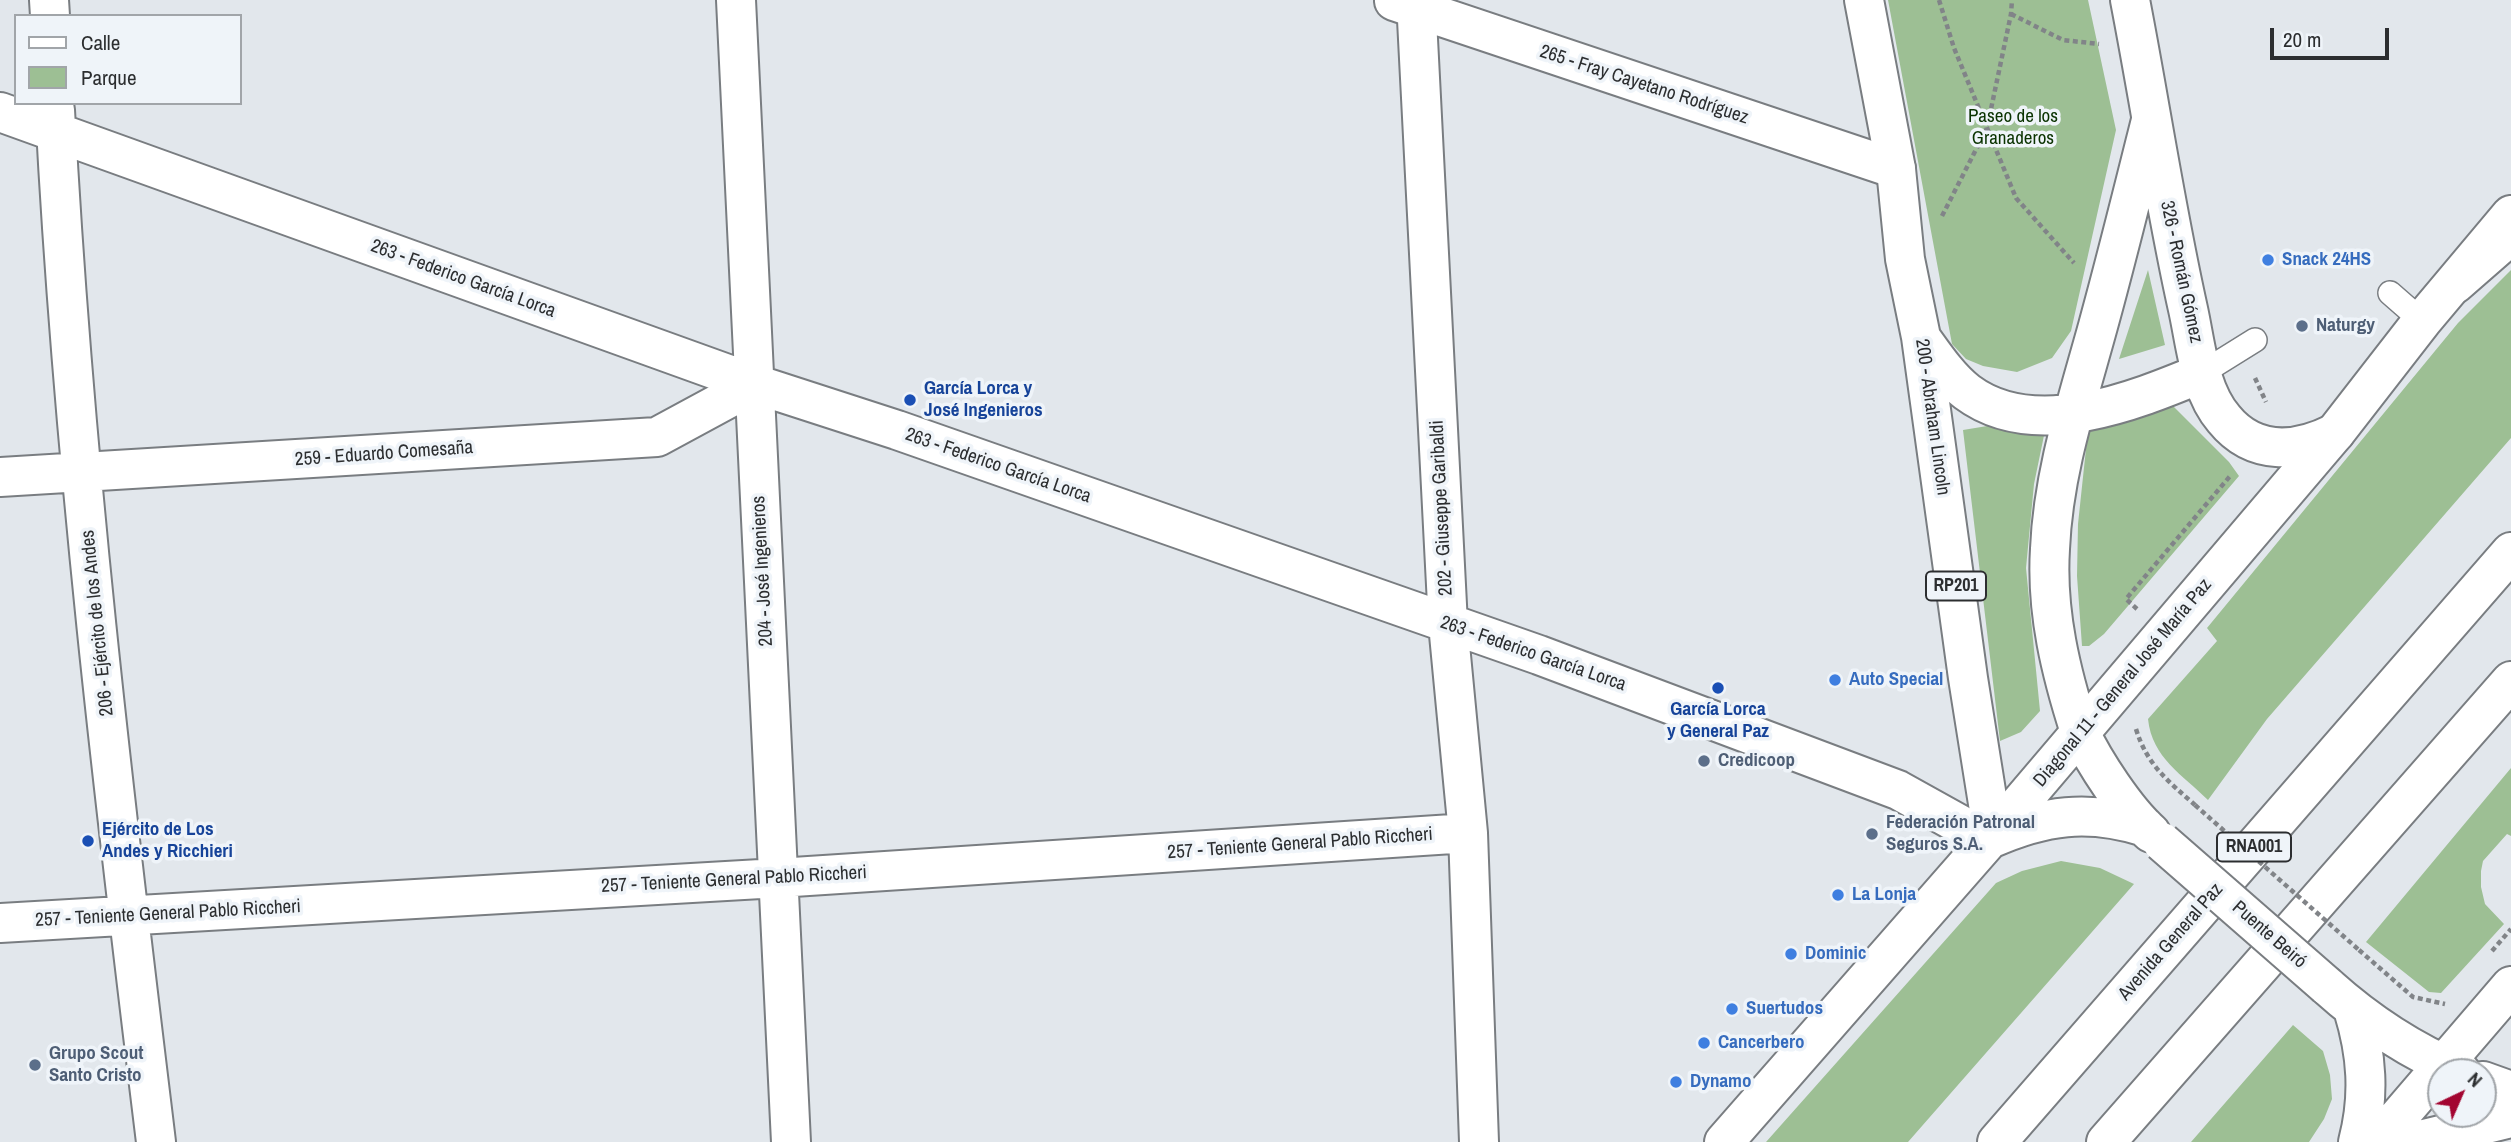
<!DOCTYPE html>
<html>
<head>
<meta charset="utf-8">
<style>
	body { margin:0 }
	#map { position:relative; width:2511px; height:1142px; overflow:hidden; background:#e2e7ec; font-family:"Archivo Narrow",sans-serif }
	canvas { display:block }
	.legend { position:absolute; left:14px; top:14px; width:228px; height:91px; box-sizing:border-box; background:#eff4f9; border:2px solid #a1a5a9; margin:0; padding:9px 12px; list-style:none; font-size:21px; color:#2c2e30 }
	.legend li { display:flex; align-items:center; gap:14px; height:35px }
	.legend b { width:35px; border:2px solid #a1a5a9 }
	.north { position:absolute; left:2427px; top:1058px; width:70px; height:70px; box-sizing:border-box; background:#eff4f9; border:2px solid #a1a5a9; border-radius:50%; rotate:44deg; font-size:19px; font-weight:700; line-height:28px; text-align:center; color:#2c2e30 }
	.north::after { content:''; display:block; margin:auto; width:24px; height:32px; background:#a30531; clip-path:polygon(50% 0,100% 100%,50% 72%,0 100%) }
	.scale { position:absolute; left:2270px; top:28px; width:119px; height:32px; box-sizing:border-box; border:4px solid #2c2e30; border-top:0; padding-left:9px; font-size:21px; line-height:24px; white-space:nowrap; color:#2c2e30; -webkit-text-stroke:5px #eff4f9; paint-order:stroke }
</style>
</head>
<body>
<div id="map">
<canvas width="2511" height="1142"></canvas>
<ul class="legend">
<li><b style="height:9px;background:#fff"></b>Calle</li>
<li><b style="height:19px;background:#9dbf94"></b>Parque</li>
</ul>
<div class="north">N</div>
<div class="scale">20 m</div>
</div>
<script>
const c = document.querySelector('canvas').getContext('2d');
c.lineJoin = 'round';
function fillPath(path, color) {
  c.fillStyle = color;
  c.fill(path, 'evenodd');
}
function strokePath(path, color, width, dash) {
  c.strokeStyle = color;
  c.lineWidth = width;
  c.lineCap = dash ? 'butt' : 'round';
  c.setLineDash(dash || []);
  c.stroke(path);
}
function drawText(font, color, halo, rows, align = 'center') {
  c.font = font + ' "Archivo Narrow",sans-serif';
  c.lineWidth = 7;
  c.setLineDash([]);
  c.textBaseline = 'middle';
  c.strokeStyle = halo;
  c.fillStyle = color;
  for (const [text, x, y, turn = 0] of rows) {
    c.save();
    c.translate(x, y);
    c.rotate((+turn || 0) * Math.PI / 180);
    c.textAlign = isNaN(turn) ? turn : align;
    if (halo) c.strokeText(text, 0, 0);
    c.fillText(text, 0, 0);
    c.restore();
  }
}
fillPath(new Path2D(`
	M1888,0h200l28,130 -45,201 -19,27 -35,14 -34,-6 -17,-7 -14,-15z
	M2148,270l17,75 -46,14z
	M2511,270v168l-244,281 -59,81c-25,-25 -56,-42 -60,-81l69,-78 -10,-13 251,-305z
	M2164,404l9,2 56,56 10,14 -135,158 -15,12h-7l-5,-70 1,-52 10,-94z
	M2048,416l-14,68 -8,84 14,143 -19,21 -21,9 -37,-311z
	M2511,768v68l-4,-2 -24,27 -2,10v16l4,17 19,20 -63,69 -12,-1 -63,-50z
	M2061,861l39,7 34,16 -226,258h-142l230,-259 26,-12z
	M2293,1025l30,26 7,24 2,24 -8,20 -15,23h-118z`), '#9dbf94');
const lane = new Path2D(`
	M2390,293l32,28
	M2202,373l53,-33`);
const street = new Path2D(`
	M49,0l1,16
	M736,0l55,1142
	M1416,0l32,624 20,209 11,309
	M1394,1l502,168
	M55,110c18,345 59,689 101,1032
	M0,112l755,272 142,46 642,225 359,135 90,50
	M0,477l657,-40 98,-53
	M0,923l778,-45 690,-45`);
const secondary = new Path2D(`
	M2080,732c14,30 46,79 71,101
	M1990,839c54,-24 98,-30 155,-12
	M2327,986c40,36 84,65 134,86
	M2353,1009c14,45 17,87 5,133
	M2483,1081l28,10
	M1724,1142l269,-307 342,-402 87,-112 89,-106
	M2377,1142l134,-156
	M2412,1142l99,-24`);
const primary = new Path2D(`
	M1864,0l32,169 9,90 16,78 47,341 25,157
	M2130,0c20,103 35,206 58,309 8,36 11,81 36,110 30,37 73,33 111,14
	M1922,339c13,18 27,39 45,53 67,50 167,9 235,-19
	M2080,732c-19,-59 -34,-120 -30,-183 3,-76 28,-150 48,-223 19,-69 36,-138 53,-206`);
const highway = new Path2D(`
	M2455,284l56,-49
	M1997,1142l514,-590
	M2106,1142l405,-461`);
strokePath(lane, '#797d81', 26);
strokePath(street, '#797d81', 42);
strokePath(secondary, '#797d81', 42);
strokePath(primary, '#797d81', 42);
strokePath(highway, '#797d81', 42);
strokePath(new Path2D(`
	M1939,0l15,48 62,150 58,65
	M2011,14l52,26 36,4
	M1942,216l45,-88 24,-114 1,-14
	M2255,378l11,24
	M2137,609l-11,-10 105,-124
	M2136,729c11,36 32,52 59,76
	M2359,950l54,47 32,7
	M2492,951l19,-22`), '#818488', 4.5, [5, 3.5]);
strokePath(lane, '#fff', 23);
strokePath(street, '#fff', 38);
strokePath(secondary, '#fff', 38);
strokePath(primary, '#fff', 38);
strokePath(highway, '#fff', 38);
const secondaryBridge = new Path2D(`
	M2162,842l165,144`);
strokePath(secondaryBridge, '#797d81', 42, []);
strokePath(new Path2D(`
	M2195,805l164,145`), '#818488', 4.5, [5, 3.5]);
strokePath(secondaryBridge, '#fff', 38);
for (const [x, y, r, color] of [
	[2268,260,7,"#3f7fe0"],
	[2302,326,7,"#5c6f8a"],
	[910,400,7,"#1a4fb4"],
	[1835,680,7,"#3f7fe0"],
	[1718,688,7,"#1a4fb4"],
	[1704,761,7,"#5c6f8a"],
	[1872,834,7,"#5c6f8a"],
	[88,841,7,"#1a4fb4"],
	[1838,895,7,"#3f7fe0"],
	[1791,954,7,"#3f7fe0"],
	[1732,1009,7,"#3f7fe0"],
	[1704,1043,7,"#3f7fe0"],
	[35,1065,7,"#5c6f8a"],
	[1676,1082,7,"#3f7fe0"]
]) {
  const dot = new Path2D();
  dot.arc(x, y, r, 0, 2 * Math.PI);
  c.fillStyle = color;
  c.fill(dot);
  strokePath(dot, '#eff4f9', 2.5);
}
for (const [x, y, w] of [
	[1956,586,60],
	[2254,847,74]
]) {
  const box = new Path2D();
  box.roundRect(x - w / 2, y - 14.5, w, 29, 5);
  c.fillStyle = '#eff4f9';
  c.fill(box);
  strokePath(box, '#2c2e30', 2);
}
drawText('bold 18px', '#2c2e30', null, [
	["RP201",1956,586],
	["RNA001",2254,847]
]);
drawText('19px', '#2c2e30', '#eff4f9', [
	["265 - Fray Cayetano Rodríguez",1644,85,18],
	["326 - Román Gómez",2181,272,78],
	["263 - Federico García Lorca",463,279,20],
	["200 - Abraham Lincoln",1932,417,82],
	["259 - Eduardo Comesaña",384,454,-4],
	["263 - Federico García Lorca",998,466,19],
	["202 - Giuseppe Garibaldi",1442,508,-93],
	["204 - José Ingenieros",763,571,-93],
	["206 - Ejército de los Andes",98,623,-96],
	["263 - Federico García Lorca",1533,654,19],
	["Diagonal 11 - General José María Paz",2123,683,-50],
	["257 - Teniente General Pablo Riccheri",1300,844,-4],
	["257 - Teniente General Pablo Riccheri",734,880,-3],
	["257 - Teniente General Pablo Riccheri",168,914,-3],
	["Puente Beiró",2269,935,41],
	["Avenida General Paz",2171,942,-49]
]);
drawText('19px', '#0a3300', '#eff4f9', [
	["Paseo de los",2013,117],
	["Granaderos",2013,139]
]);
drawText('bold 19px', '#366cbe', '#eff4f9', [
	["Snack 24HS",2282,260],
	["Auto Special",1849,680],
	["La Lonja",1852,895],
	["Dominic",1805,954],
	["Suertudos",1746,1009],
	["Cancerbero",1718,1043],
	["Dynamo",1690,1082]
], 'left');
drawText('bold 19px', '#4e5e75', '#eff4f9', [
	["Naturgy",2316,326],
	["Credicoop",1718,761],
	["Federación Patronal",1886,823],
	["Seguros S.A.",1886,845],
	["Grupo Scout",49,1054],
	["Santo Cristo",49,1076]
], 'left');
drawText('bold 19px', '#164399', '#eff4f9', [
	["García Lorca y",924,389],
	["José Ingenieros",924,411],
	["García Lorca",1718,710,"center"],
	["y General Paz",1718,732,"center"],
	["Ejército de Los",102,830],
	["Andes y Ricchieri",102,852]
], 'left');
</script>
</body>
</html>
